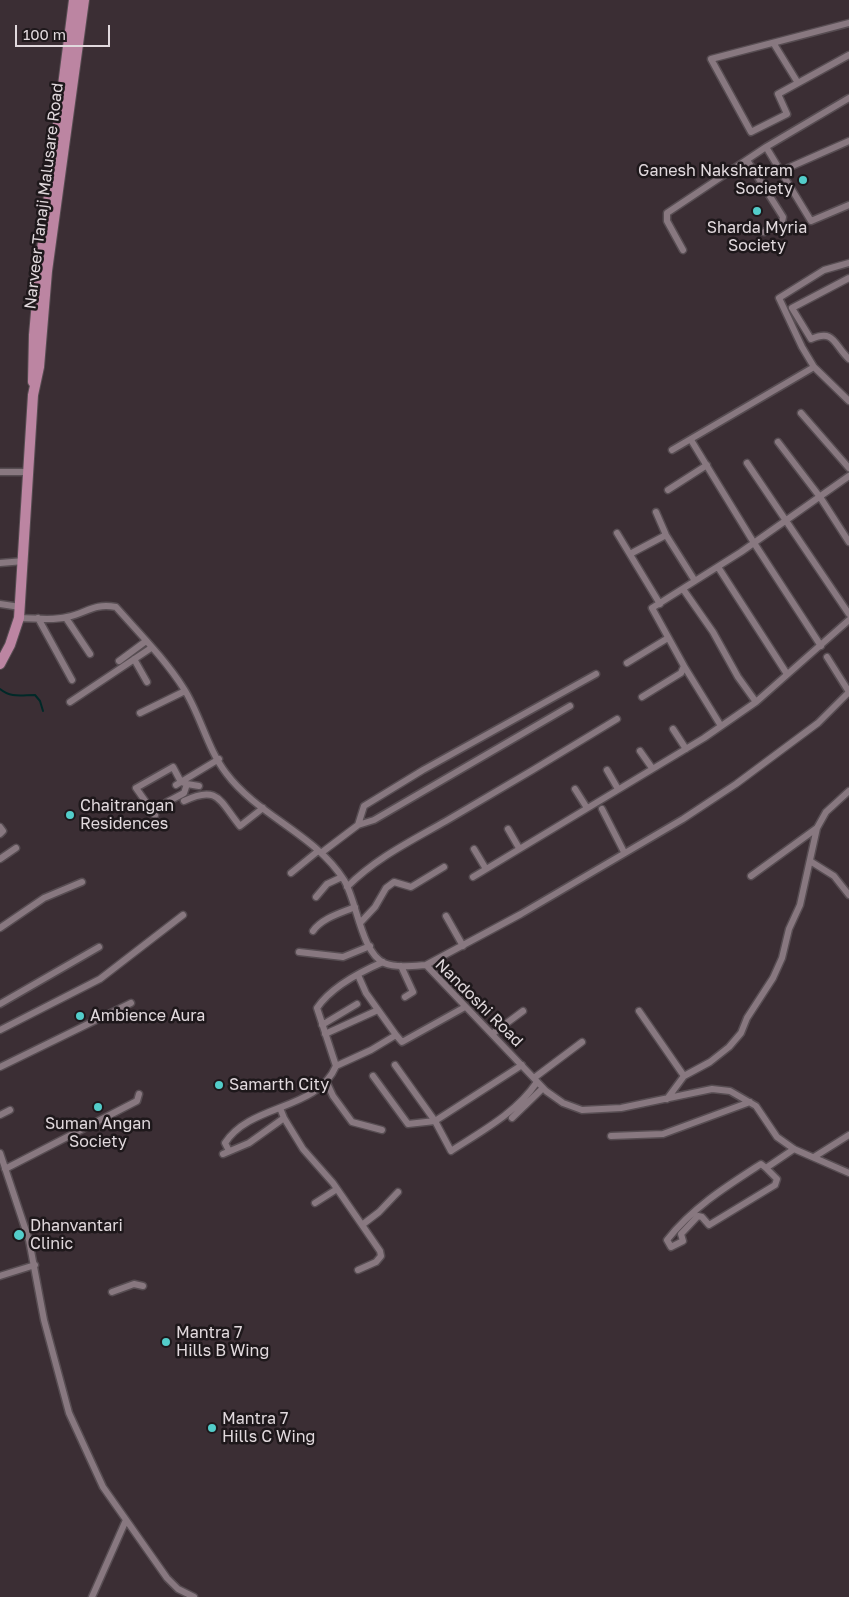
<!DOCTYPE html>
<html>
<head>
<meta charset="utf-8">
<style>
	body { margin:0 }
	#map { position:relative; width:849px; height:1597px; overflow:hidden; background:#3b2e34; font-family:"Golos Text",sans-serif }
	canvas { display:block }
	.scale { position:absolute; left:15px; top:25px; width:95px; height:22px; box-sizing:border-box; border:2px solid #e1d9dd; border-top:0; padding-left:6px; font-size:15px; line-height:18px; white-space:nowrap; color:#e1d9dd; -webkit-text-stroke:4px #1e181b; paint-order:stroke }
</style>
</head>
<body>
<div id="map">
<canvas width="849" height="1597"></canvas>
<div class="scale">100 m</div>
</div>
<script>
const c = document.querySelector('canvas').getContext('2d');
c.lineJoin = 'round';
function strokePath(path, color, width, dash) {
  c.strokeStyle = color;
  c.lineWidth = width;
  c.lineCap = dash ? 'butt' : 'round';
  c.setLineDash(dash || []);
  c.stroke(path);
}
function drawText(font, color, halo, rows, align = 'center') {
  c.font = font + ' "Golos Text",sans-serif';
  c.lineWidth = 5;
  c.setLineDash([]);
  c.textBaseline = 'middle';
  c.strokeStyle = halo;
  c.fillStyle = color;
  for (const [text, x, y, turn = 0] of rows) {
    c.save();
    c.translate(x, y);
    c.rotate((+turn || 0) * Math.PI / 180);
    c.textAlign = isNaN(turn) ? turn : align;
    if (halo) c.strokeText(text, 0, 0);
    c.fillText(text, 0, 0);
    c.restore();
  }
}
strokePath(new Path2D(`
	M0,689c11,9 21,6 35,6l5,6 3,10`), '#002928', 2);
const minor = new Path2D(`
	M849,23l-138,36 40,73 36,-18 -9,-20 71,-39
	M774,44l24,39
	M766,147l45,74 38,-16
	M747,160l36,57 -1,5 -18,10
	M781,171l68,-30
	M683,250l-16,-29v-8l99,-66 83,-49
	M849,263l-25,7 -45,28 23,49 12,20 35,34
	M849,278l-57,30 19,31c24,-10 22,5 38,20
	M801,413l48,55
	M691,440l63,103 67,103
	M778,442l42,55 29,45
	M672,450l142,-83
	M747,463l102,151
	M0,472h27
	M668,490l39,-25
	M656,512l10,23 29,46
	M617,533l43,71
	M630,554l36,-19
	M0,563l24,-2
	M718,567l69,107
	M683,589l30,43 25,45 18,25
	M0,604l20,3
	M19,618c15,0 34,3 48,-1 20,-4 26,-14 49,-10 23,26 49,52 68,82 16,25 24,61 42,84 32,43 89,61 118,107 13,21 17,72 40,83 13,5 29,3 42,2l120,126 17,12 19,7 39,-2 91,-19 18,2 26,15 21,31 17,12 55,24
	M38,618l34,62
	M66,618l24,36
	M827,657l22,35
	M134,659l13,23
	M119,661l27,-20
	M627,663l41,-25
	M684,666l37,60
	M642,697l39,-24 3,-7 -32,-58 89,-56 108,-76
	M70,702l81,-54
	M140,713l45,-22
	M673,729l13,20
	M640,751l12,17
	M607,770l11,19
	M176,785l43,-26
	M575,789l12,19
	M184,801c35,-17 36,1 56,25l23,-18
	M167,802l17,-9 3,-9 12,2
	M602,809l22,43
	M155,815l-19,-27 37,-21 8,15 6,2
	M358,825l16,-5 196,-114
	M0,827l3,4 -3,3
	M508,829l11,19
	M474,849l12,20
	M321,853l37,-28 6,-19 59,-36 173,-96
	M0,859l16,-11
	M810,861l24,15 15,19
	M291,873l27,-22
	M751,876l66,-48
	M473,877l231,-139 52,-36 93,-82
	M347,887c29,-29 64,-46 99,-66 57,-33 114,-67 171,-102
	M316,897l11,-13 15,-7
	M446,916l17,30
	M360,923l15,-16 11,-19 8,-6 17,5 33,-20
	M0,928l44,-30 38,-16
	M313,931c9,-13 28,-18 42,-24
	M299,952l44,5 27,-11
	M426,965l95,-51 162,-95 53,-35 82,-61 31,-31
	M401,966l12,26 -8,5
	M358,975l8,18 30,42
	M0,1004l99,-57
	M639,1011l45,65
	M322,1025l35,-21
	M0,1030l100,-51 83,-64
	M325,1034l53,-24
	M492,1034l31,-23
	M395,1065l40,56 16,30c31,-20 65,-38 86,-69
	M336,1066l-19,-58c14,-21 43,-36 66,-46
	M0,1067l131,-64
	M373,1076l35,48 27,-3 87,-56
	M534,1078l48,-36
	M326,1081l7,15 19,26 30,8
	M667,1099l17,-23 26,-14 19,-15 12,-14 6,-15 26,-40 9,-20 7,-29 11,-24 17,-77 9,-16 23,-21
	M0,1115l10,-5
	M284,1118l19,31 30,34 47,68 1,5 -5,6 -18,8
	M512,1118l31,-30
	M611,1136l52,-2 87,-32
	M229,1151l-4,-8c26,-40 92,-32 111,-77l35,-16 25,-15 6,7 63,-35
	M0,1153l29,87 15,80 25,93 34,74 64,91 11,11 16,8
	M223,1154l26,-11 35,-25 -4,-10
	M814,1157l35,-22
	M766,1168l11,11 -2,6 -66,40 -7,-8 -4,-1 -17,18 2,7 -12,6 -4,-7c26,-33 60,-54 94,-76l5,4 28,-19
	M5,1169l132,-68 2,-7
	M315,1203l22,-14
	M362,1225l17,-13 19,-20
	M0,1276l35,-11
	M112,1292l22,-8 9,2
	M92,1597l34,-77`);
const primary = new Path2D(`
	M33,382l1,-47 7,-78 33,-257
	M0,664l10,-19 9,-27 14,-223 6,-28 8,-96 37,-271`);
strokePath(minor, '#574d52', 9);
strokePath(primary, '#574d52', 12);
strokePath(minor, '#887880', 6);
strokePath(primary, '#bc85a2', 10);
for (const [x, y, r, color] of [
	[803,180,5,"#53cdca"],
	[757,211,5,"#53cdca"],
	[70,815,5,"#53cdca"],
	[80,1016,5,"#53cdca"],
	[219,1085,5,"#53cdca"],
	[98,1107,5,"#53cdca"],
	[19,1235,6,"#53cdca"],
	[166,1342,5,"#53cdca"],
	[212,1428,5,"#53cdca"]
]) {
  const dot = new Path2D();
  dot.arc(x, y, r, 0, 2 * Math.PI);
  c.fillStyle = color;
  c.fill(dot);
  strokePath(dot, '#1e181b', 2);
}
drawText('16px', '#e1d9dd', '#1e181b', [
	["Ganesh Nakshatram",793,171,"right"],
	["Society",793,189,"right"],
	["Sharda Myria",757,228,"center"],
	["Society",757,246,"center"],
	["Chaitrangan",80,806],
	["Residences",80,824],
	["Ambience Aura",90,1016],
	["Samarth City",229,1085],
	["Suman Angan",98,1124,"center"],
	["Society",98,1142,"center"],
	["Dhanvantari",30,1226],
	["Clinic",30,1244],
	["Mantra 7",176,1333],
	["Hills B Wing",176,1351],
	["Mantra 7",222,1419],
	["Hills C Wing",222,1437]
], 'left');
drawText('16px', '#e1d9dd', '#1e181b', [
	["Narveer Tanaji Malusare Road",44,196,-83],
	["Nandoshi Road",479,1003,45]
]);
</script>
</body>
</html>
